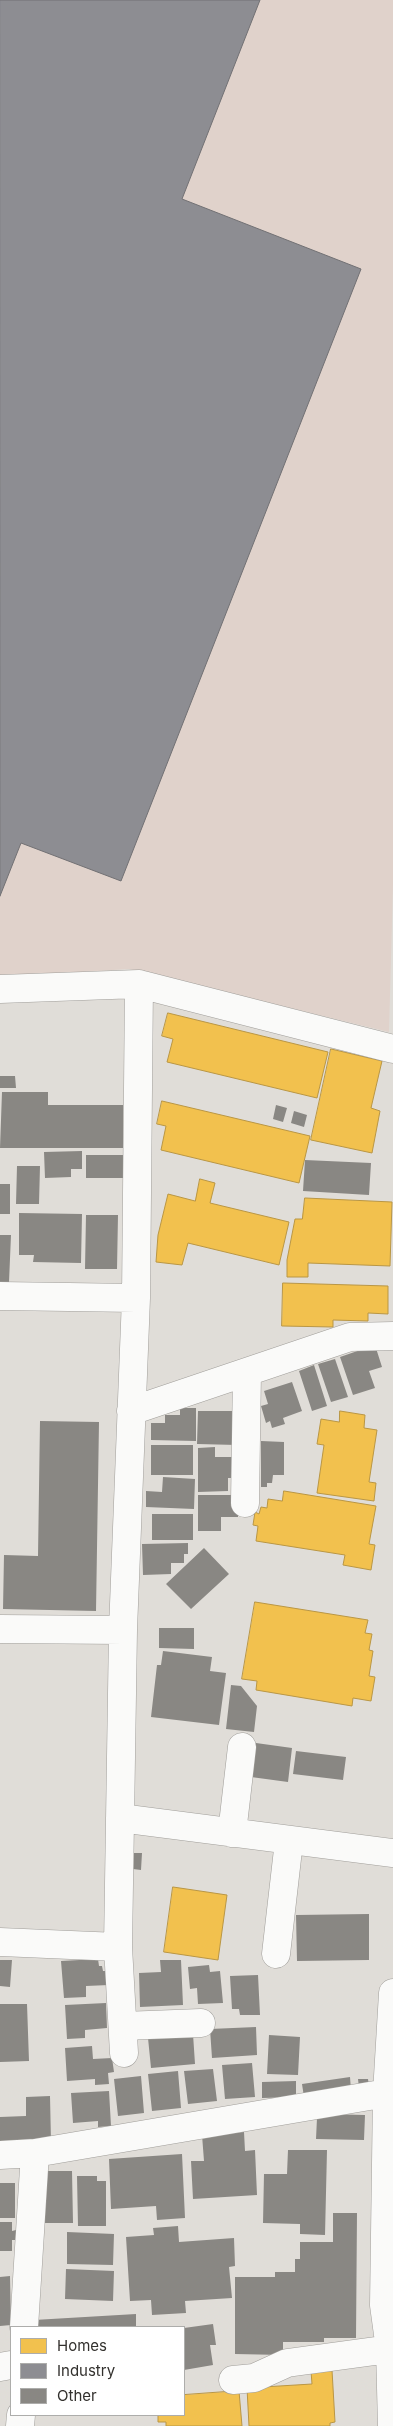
<!DOCTYPE html>
<html>
<head>
<meta charset="utf-8">
<style>
	body { margin:0 }
	#map { position:relative; width:393px; height:2426px; overflow:hidden; background:#e0ddd8; font-family:Inter,sans-serif }
	canvas { display:block }
	.legend { position:absolute; left:10px; top:2326px; width:175px; height:90px; box-sizing:border-box; background:#fff; border:1px solid #adadab; margin:0; padding:6px 9px; list-style:none; font-size:15px; color:#33312e }
	.legend li { display:flex; align-items:center; gap:10px; height:25px }
	.legend b { width:25px; border:1px solid #adadab }
</style>
</head>
<body>
<div id="map">
<canvas width="393" height="2426"></canvas>
<ul class="legend">
<li><b style="height:14px;background:#f2c14e"></b>Homes</li>
<li><b style="height:14px;background:#8d8d92"></b>Industry</li>
<li><b style="height:14px;background:#898783"></b>Other</li>
</ul>
</div>
<script>
const c = document.querySelector('canvas').getContext('2d');
c.lineJoin = 'round';
function fillPath(path, color) {
  c.fillStyle = color;
  c.fill(path, 'evenodd');
}
function strokePath(path, color, width, dash) {
  c.strokeStyle = color;
  c.lineWidth = width;
  c.lineCap = dash ? 'butt' : 'round';
  c.setLineDash(dash || []);
  c.stroke(path);
}
fillPath(new Path2D(`
	M0,0h393v884l-4,148 -260,-63 -129,8z`), '#e0d2cb');
const homes = new Path2D(`
	M168,1013l160,39 -11,46 -150,-36 6,-23 -11,-3z
	M331,1049l51,12 -11,47 9,3 -8,42 -61,-13z
	M162,1101l148,35 -11,47 -138,-33 5,-24 -9,-2z
	M200,1179l15,4 -5,20 79,19 -10,43 -91,-22 -6,22 -26,-3 2,-27 10,-41 27,7z
	M305,1198l87,4 -2,64 -82,-3v14h-21v-17l8,-41h7z
	M283,1283l105,3v28l-20,-1v8l-35,-1v7l-51,-1z
	M340,1411l25,4 -1,13 13,2 -8,52 7,1 -2,18 -57,-8 7,-48 -7,-1 4,-25 18,3z
	M284,1491l92,15 -7,38 6,1 -4,25 -28,-5 2,-10 -89,-14 2,-15 -5,-1 2,-13 4,2 2,-7 6,1 1,-9 14,2z
	M255,1602l113,18 -3,13 7,1 -3,16 4,1 -4,25 6,1 -4,24 -18,-3 -1,8 -96,-16 1,-9 -15,-2z
	M173,1887l54,8 -9,65 -54,-8z
	M332,2370l3,52 -5,1v3h-81l-2,-38 65,-4 -1,-13z
	M239,2391l3,35h-76v-4h-8v-7h26v-20z`);
fillPath(homes, '#f2c14e');
strokePath(homes, '#b99644', 1);
const industry = new Path2D(`
	M0,0h260l-78,199 179,70 -240,612 -100,-38 -21,53z`);
fillPath(industry, '#8d8d92');
strokePath(industry, '#727174', 1);
fillPath(new Path2D(`
	M0,1076h15l1,12h-16z
	M2,1092h46v13h75v43h-123z
	M276,1105l11,3 -4,14 -10,-3z
	M294,1111l13,4 -3,12 -13,-4z
	M82,1151v18h-11v8l-26,1 -1,-26z
	M86,1155h37v23h-37z
	M305,1160l66,3 -2,32 -66,-4z
	M17,1166h23l-1,38h-23z
	M0,1184h10v30h-10z
	M19,1213l63,1 -1,49 -48,-1 1,-7h-15z
	M86,1215h32l-1,54h-32z
	M0,1235h11l-2,47h-9z
	M375,1345l7,22 -13,4 6,17 -22,7 -13,-38z
	M335,1359l13,38 -17,5 -13,-38z
	M314,1365l13,41 -15,5 -13,-40z
	M292,1382l10,29 -19,7 2,6 -13,4 -2,-7 -4,2 -5,-17 7,-2 -4,-13z
	M180,1408h16v33l-45,-1v-17h14v-8h15z
	M198,1411h40l-1,34 -40,-1z
	M40,1421l59,1 -3,189 -93,-2 1,-54 34,1z
	M261,1441l23,1v33h-11l-1,8h-5v4h-6z
	M151,1445h42v30h-42z
	M215,1447v10h22v21h-9v13l-30,1v-44z
	M163,1477l32,2 -1,30 -48,-2v-16l16,1z
	M198,1495h40v22h-17v14h-23z
	M152,1514h41v26h-41z
	M188,1543v11h-4v9h-13v11l-28,1 -1,-31z
	M204,1548l25,26 -38,35 -25,-25z
	M159,1628h35v21l-35,-1z
	M163,1651l49,6 -2,14 16,2 -7,52 -68,-8 6,-52h4z
	M231,1685l10,1 16,20 -3,26 -28,-3z
	M256,1743l36,5 -4,34 -37,-5z
	M296,1751l50,6 -3,23 -50,-6z
	M134,1853h8l-1,17 -8,-1z
	M369,1914v46l-72,1 -1,-46z
	M98,1959l1,7h3l1,5h5l1,14 -23,1v11l-22,1 -3,-37z
	M0,1960h12l-2,27 -10,-1z
	M160,1960h21l2,45 -43,2 -1,-34 22,-1z
	M209,1965l1,7 10,-1 3,32 -25,1 -1,-16 -7,1 -2,-22z
	M258,1975l2,40h-20l-1,-6h-7l-2,-33z
	M106,2003l1,25 -22,2v8l-18,1 -2,-34z
	M0,2004h27l2,57 -29,1z
	M256,2027l1,28 -45,3 -2,-29z
	M193,2034l2,30 -44,4 -3,-30z
	M269,2035l31,2 -2,38 -31,-1z
	M92,2046l1,13 19,-1 2,14 -6,1 1,11 -14,1v-6l-28,2 -2,-33z
	M252,2063l3,34 -30,2 -3,-34z
	M213,2069l4,32 -29,3 -4,-33z
	M178,2071l3,37 -29,3 -4,-37z
	M141,2076l3,37 -26,3 -4,-37z
	M350,2077l1,13 -47,7 -2,-13z
	M358,2079h10l1,8 -10,1z
	M296,2081v16l-34,1v-16z
	M109,2091l2,35 -13,1v-6l-25,2 -2,-30z
	M50,2096l1,46 -51,1v-26l26,-1v-19z
	M325,2114l40,1 -1,25 -48,-1 1,-21h8z
	M244,2132l1,19 10,-1 2,45 -64,4 -2,-38h13l-2,-26z
	M288,2150h39l-2,85 -25,-1v-10l-37,-1 1,-49h23z
	M182,2154l3,64 -28,2 -1,-14 -45,3 -2,-50z
	M45,2171h27l1,52h-28z
	M77,2176h20v5h9v45h-28z
	M0,2183h15v35h-15z
	M333,2213h24l-1,125h-32v4h-41v13l-48,-1v-77h40v-5h20v-13h5v-17h33z
	M0,2222h12v9l4,-1v10h-4v11h-12z
	M178,2226l1,16 55,-4 1,28 -6,1 3,31 -47,3 1,12 -34,2 -1,-15 -21,1 -4,-64 28,-2 -1,-7z
	M67,2232l47,2 -1,31 -46,-1z
	M66,2269l48,2 -1,30 -48,-2z
	M10,2276l1,49 -11,1v-49z
	M136,2314v13h-101l-1,-7z
	M213,2324l3,21h-6l3,20 -29,5v-42z`), '#898783');
const minor = new Path2D(`
	M0,989l139,-5 254,65
	M0,1296l136,2
	M131,1411l219,-74 43,-1
	M245,1503l2,-131
	M0,1629l123,1
	M120,1818l273,35
	M232,1833l10,-86
	M0,1942l118,5 5,-317 13,-332 3,-314
	M118,1947l6,106
	M276,1954l13,-113
	M123,2026l78,-3
	M0,2155l35,-2 352,-60
	M24,2327l11,-174
	M0,2367l11,-2
	M233,2380l21,-2 33,-15 103,-14
	M20,2426l1,-11
	M392,2426l-2,-77 -6,-44 3,-212 6,-100`);
strokePath(minor, '#a09e9a', 29);
strokePath(minor, '#fafaf9', 28);
</script>
</body>
</html>
